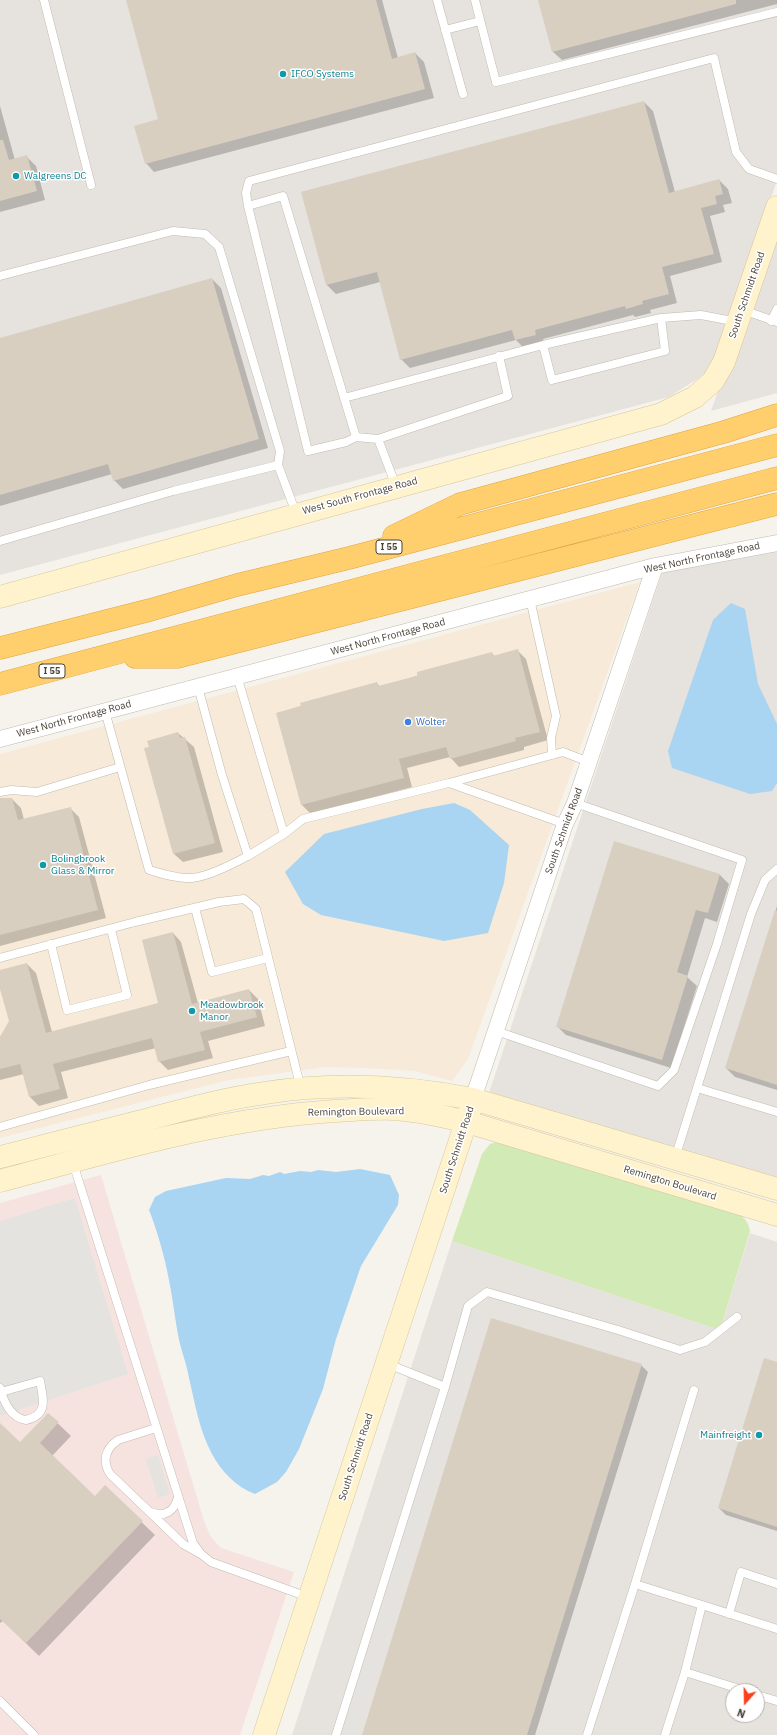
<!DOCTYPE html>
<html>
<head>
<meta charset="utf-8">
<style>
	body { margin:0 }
	#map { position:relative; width:777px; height:1735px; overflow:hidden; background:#f6f3ec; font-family:"IBM Plex Sans",sans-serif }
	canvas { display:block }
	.north { position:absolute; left:725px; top:1683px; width:40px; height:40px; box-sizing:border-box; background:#fff; border:1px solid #b7b4b0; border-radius:50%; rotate:200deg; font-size:11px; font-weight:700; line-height:16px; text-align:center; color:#4b4439 }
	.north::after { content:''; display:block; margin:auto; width:14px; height:18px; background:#fc3f1d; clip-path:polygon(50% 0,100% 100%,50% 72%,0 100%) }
</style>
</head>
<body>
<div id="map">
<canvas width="777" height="1735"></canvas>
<div class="north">N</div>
</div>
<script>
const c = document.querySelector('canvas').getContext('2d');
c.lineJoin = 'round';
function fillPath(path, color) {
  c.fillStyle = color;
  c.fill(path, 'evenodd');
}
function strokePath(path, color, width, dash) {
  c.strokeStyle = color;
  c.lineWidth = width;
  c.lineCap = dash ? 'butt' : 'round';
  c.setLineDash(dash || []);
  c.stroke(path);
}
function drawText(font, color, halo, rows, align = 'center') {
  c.font = font + ' "IBM Plex Sans",sans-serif';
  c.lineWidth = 3;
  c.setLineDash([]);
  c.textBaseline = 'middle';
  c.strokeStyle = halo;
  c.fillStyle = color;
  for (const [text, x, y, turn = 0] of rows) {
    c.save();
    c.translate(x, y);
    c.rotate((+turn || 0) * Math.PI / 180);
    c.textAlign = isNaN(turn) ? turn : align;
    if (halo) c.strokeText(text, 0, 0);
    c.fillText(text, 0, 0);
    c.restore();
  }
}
fillPath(new Path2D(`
	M640,582l-172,477 -16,22 -37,-10 -52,-3 -37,-1 -97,13 -229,58v-384z`), '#f7ead8');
fillPath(new Path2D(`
	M0,0h777v180l-40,121 -29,71 -39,25 -669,178z
	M777,221v172l-66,18z
	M777,550v634l-289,-88 174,-523z
	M750,1233l27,9v493h-485l160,-494 268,89zM733,1691h24v24h-24z`), '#e6e2dd');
fillPath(new Path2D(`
	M101,1175l103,346 7,16 10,11 73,24 -54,163h-240v-532z`), '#f6e3e0');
fillPath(new Path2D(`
	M497,1142l240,71c8,5 11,9 13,18l-30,99 -268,-89 30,-87 8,-10z`), '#d2eab5');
fillPath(new Path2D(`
	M75,1198l53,176 -128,42v-195z
	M473,1313l10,4 -96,310 -33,108h-12z
	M158,1455l12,39 -12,4 -12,-39z`), '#e5e3e0');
fillPath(new Path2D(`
	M731,603l14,6 13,75 19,40v59l-5,8 -22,3 -78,-26 -4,-17 45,-131z
	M454,803l16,7 39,35 -5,38 -16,50 -44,8 -123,-26 -18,-11 -18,-32 39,-38 98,-25z
	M360,1169l30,6 9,20 -1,10 -37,61 -25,73 -13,50 -24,60 -13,23 -9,10 -22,12c-19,-7 -34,-23 -43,-40 -13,-24 -17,-51 -23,-76 -2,-13 -7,-25 -10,-38 -4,-20 -6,-40 -10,-60 -4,-22 -12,-50 -20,-70l6,-13 11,-6 60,-13 24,1 13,-4 6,1 11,-4 4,2 16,-3 11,1 7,-2 18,2z`), '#a9d4f2');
fillPath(new Path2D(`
	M127,0h255l16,58 17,-5 9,9 10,36 -280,74 -8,-9 13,-43z
	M539,0h238v4l-215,56 -9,-8z
	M644,102l9,9 22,81 44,-12 9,9 4,14 -9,2 2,7 -15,4 12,46 -52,14 7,27 -27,7 1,3 -16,4 -2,-2 -90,24 2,4 -20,6 -9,-9 -106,28 -9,-9 -21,-77 -44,12 -9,-9 -25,-93z
	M0,106l15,54 12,-3 9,9 9,34 -45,12z
	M212,279l9,9 47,160 -145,41 -9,-9 -2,-6 -112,32v-167z
	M517,650l9,9 22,81 -24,7v3l-65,17 -9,-10 -43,11 5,19 -101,27 -9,-9 -24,-92 99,-30 3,4 112,-34 2,3z
	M178,733l16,14 29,105 -40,10 -9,-8z
	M0,799h12l9,9 3,12 46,-12 9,9 27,101 -106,28z
	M615,842l105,33 9,9 -12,38 -12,-4 -18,59 10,9 -26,82 -105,-33 -9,-9z
	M777,906v184l-42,-13 -9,-9z
	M173,933l8,9 17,61 51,-13 9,9 7,27 -57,15 5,17 -45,12 -9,-9 -3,-13 -95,24 7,26 -29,8 -9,-9 -6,-23 -24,6v-43l10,-16 -10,-36v-13l27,-8 9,9 16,59 108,-28z
	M777,1363v168l-51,-16 -7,-7z
	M641,1365l7,7 -113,363h-172z
	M48,1414l23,22 -19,20 43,41 10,-10 50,48 -116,121 -36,-35 -3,2v-192l20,13z`), '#0003');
fillPath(new Path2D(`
	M126,0h250l16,59 23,-7 10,37 -280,75 -11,-38 24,-7z
	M538,0h198v4l-184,48z
	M644,101l25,92 50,-14 4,15 -8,2 2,8 -16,4 13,46 -52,13 7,27 -27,7 1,3 -17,5 -1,-3 -90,24 1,5 -21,5 -3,-10 -112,30 -23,-88 -51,13 -25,-93z
	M0,140h3l6,20 18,-5 10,36 -37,10z
	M212,278l47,161 -146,42 -5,-17 -108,31v-157z
	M518,649l22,83 -25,6 1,3 -66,18 -4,-12 -47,12 5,19 -103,27 -25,-92 25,-7 -1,-3 77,-21 1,4 39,-10v-4l75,-20 1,4z
	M178,732l2,6 5,-1 30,106 -42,11 -29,-106 5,-1 -2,-6z
	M0,798h12l6,22 53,-13 27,103 -98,25z
	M614,841l106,33 -12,39 -12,-3 -19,62 11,4 -26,84 -106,-33z
	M775,910l2,1v174l-52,-17z
	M173,932l19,72 57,-15 8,28 -57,15 5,18 -47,12 -6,-24 -99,26 7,25 -31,8 -9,-33 -20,5v-32l9,-16 -9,-32v-19l27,-7 19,70 112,-30 -16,-63z
	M491,1318l151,46 -115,371h-165z
	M764,1358l13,4v165l-59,-19z
	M48,1413l11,9 -19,21 55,53 10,-11 38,36 -117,122 -26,-24v-196l20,19z`), '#d8cfc1');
const lane = new Path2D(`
	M44,0l47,185
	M437,0l26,94
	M475,0l21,82 281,-70
	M445,30l35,-9
	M248,206l-2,-13 3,-12 465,-123 22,94 13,17 28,10
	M0,276l173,-45 32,3 14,13 61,204 -2,14
	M743,310l34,12
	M771,321l6,-12
	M543,345l9,35 113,-29 -4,-33
	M344,398l199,-53 118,-27 40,-3 37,7
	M356,437l-10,5 -38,9 -60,-245 35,-10 73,241 22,2 18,47
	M378,439l130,-43 -9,-40
	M0,541l173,-50 105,-26 18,48
	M530,599l26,117 -5,22 1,17
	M237,676l47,158 19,-15 146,-36 103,-28 11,-3 26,10
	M198,687l24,88 26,81 36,-22
	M105,711l44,159c14,4 29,9 43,8 18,-2 40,-14 56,-22
	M449,783l116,41
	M0,792l11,-2 26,2 83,-25
	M195,908l17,64 56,-14
	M51,944l16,66 60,-15 -16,-66
	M0,958l135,-36 84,-20 25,-3 12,10 45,180
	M496,1031l162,55 16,-16 43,-126 25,-84 -167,-57
	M697,1088l54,-174 14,-34 12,-11
	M0,1127l149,-42 142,-34
	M675,1158l22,-70 80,24
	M73,1163l120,380 8,11 10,8 97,35
	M388,1364l57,23
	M0,1388c4,15 11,30 26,32 23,-5 17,-22 14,-39l-39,11 -1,1
	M156,1428l-38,12c-13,9 -16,21 -8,34l73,70 16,9
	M151,1512c13,6 24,-1 27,-15
	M635,1584l59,-194
	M729,1614l12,-42 36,12
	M685,1672l61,19
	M757,1695l20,6
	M0,1701l34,34
	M336,1735l109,-348 23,-81 19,-14 131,38 62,20 25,-8 32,-25
	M587,1735l48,-151 67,21
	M665,1735l20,-63 17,-67 75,24`);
const street = new Path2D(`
	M0,739l655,-173 122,-23
	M473,1099l92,-275 10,-21 80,-237`);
const secondary = new Path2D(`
	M0,597l661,-183 34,-17 18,-16 11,-19 53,-155
	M0,1157c46,-12 92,-23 138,-35 42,-11 84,-23 127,-29 69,-11 140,-7 208,6l304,90
	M0,1181c110,-29 220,-63 335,-70 19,-1 40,-3 60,-2 25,2 48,7 72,13l310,93
	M264,1735l207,-628`);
const highway = new Path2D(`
	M394,536l66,-32 264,-72 53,-17
	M0,648l150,-38 87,-25 112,-27 428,-113
	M135,657h42l600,-153
	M0,684l777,-206`);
strokePath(lane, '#c2bbae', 9);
strokePath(street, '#c2bbae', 17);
strokePath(secondary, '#d6c79b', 23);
strokePath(highway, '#e0a43c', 23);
strokePath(lane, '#fff', 8);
strokePath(street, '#fff', 16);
strokePath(secondary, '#fff3cd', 22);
strokePath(highway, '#ffcf6e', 22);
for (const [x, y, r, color] of [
	[283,74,4,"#0f9aa8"],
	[16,176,4,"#0f9aa8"],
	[408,722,4,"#3f7fe0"],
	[43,865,4,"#0f9aa8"],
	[192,1011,4,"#0f9aa8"],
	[759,1435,4,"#0f9aa8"]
]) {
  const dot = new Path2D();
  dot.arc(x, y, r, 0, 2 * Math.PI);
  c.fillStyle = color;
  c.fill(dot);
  strokePath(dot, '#fff', 1.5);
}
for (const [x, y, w] of [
	[389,547,26],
	[52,671,26]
]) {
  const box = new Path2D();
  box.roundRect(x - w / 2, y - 7, w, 14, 3);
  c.fillStyle = '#fff';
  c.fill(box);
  strokePath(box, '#4b4439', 1);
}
drawText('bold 9px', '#4b4439', null, [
	["I 55",389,547],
	["I 55",52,671]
]);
drawText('10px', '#0d838f', '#fff', [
	["IFCO Systems",291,74],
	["Walgreens DC",24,176],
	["Bolingbrook",51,859],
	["Glass & Mirror",51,871],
	["Meadowbrook",200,1005],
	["Manor",200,1017],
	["Mainfreight",751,1435,"right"]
], 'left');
drawText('10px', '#4b4439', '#fff', [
	["South Schmidt Road",747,295,-71],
	["West South Frontage Road",360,496,-15],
	["West North Frontage Road",702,558,-12],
	["West North Frontage Road",388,637,-15],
	["West North Frontage Road",74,719,-15],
	["South Schmidt Road",564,831,-70],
	["Remington Boulevard",356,1112,-1],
	["South Schmidt Road",457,1150,-72],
	["Remington Boulevard",670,1183,17],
	["South Schmidt Road",356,1457,-72]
]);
drawText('10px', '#366cbe', '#fff', [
	["Wolter",416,722]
], 'left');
</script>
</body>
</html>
